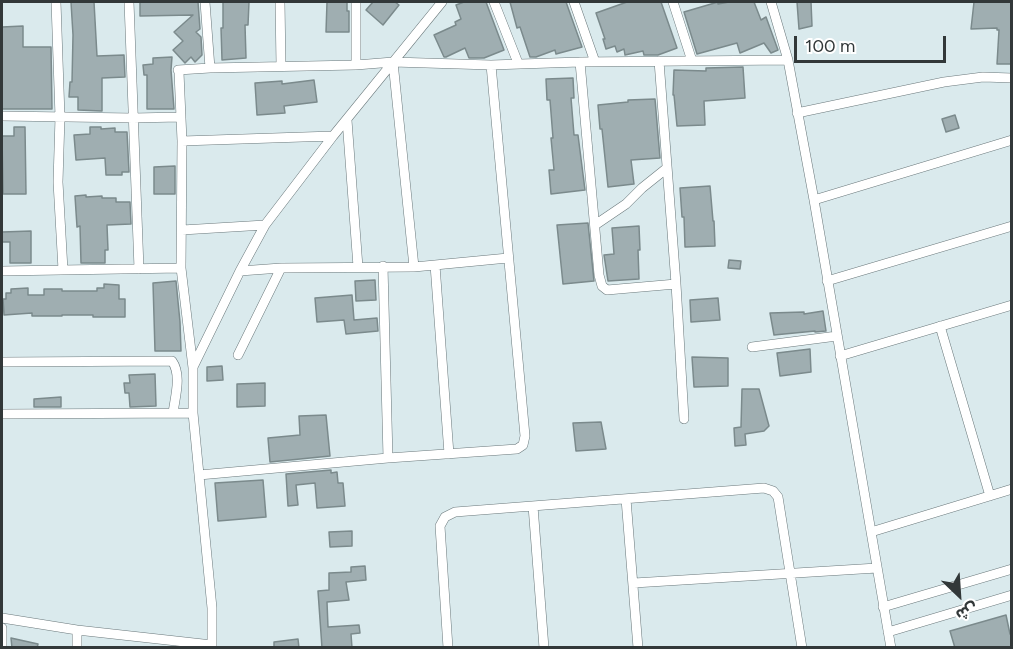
<!DOCTYPE html>
<html>
<head>
<meta charset="utf-8">
<style>
	body { margin:0 }
	#map { position:relative; width:1013px; height:649px; overflow:hidden; background:#daeaed; font-family:Figtree,"Noto Sans Arabic",sans-serif }
	canvas { display:block }
	.frame { position:absolute; inset:0; border:3px solid #323839; pointer-events:none }
	.north { position:absolute; left:929px; top:565px; width:60px; height:60px; -webkit-text-stroke:4px #fff; paint-order:stroke; rotate:155deg; font-size:16px; font-weight:700; line-height:24px; text-align:center; color:#323839 }
	.north::after { content:''; display:block; margin:auto; width:21px; height:27px; background:#323839; clip-path:polygon(50% 0,100% 100%,50% 72%,0 100%) }
	.scale { position:absolute; left:794px; top:36px; width:152px; height:27px; box-sizing:border-box; border:3px solid #323839; border-top:0; padding-left:8px; font-size:18px; line-height:21px; white-space:nowrap; color:#323839; -webkit-text-stroke:4px #fff; paint-order:stroke }
</style>
</head>
<body>
<div id="map">
<canvas width="1013" height="649"></canvas>
<div class="frame"></div>
<div class="north">ش</div>
<div class="scale">100 m</div>
</div>
<script>
const c = document.querySelector('canvas').getContext('2d');
c.lineJoin = 'round';
function fillPath(path, color) {
  c.fillStyle = color;
  c.fill(path, 'evenodd');
}
function strokePath(path, color, width, dash) {
  c.strokeStyle = color;
  c.lineWidth = width;
  c.lineCap = dash ? 'butt' : 'round';
  c.setLineDash(dash || []);
  c.stroke(path);
}
const building = new Path2D(`
	M71,2h23l3,54 27,-1 1,22 -23,1v33l-24,-1v-13h-9l1,-15h2l1,-47z
	M140,2h58l2,27 -4,3 5,5 1,18 -7,7 -4,-5 -6,6 -12,-13 10,-9 -9,-9 19,-17 -53,1z
	M223,2h26l-1,23h-3l1,33 -24,2 -1,-32h2z
	M327,2h20v9h2v21h-23z
	M373,2h22l4,3 -16,20 -17,-15z
	M464,2h22l18,48 -20,8h-15l-4,-10 -19,9h-2l-10,-22 22,-10 -1,-3 6,-3 -5,-14z
	M510,2h56l16,45 -26,7 -1,-4 -19,7h-6l-10,-30 -3,1z
	M627,2h34l16,46 -19,7h-14l-1,-4 -18,4 -1,-6 -7,3 -2,-6 -9,3 -3,-10h2l-9,-26z
	M718,2v2l11,-2h25l7,18 5,-3 12,33 -7,3 -7,-10 -24,10 -3,-10 -40,11 -13,-42z
	M797,2h14l1,24 -13,3z
	M974,2h37v62h-14l2,-34h-2v-2l-26,1z
	M23,26v21h28l1,62h-50v-82z
	M172,57l-1,13 3,39h-27v-34h-3l-1,-10 10,-1v-6z
	M743,67l2,31 -41,3 1,24 -28,1 -3,-31h-1l1,-25 32,1v-3z
	M573,78l1,20h-3l3,37h4l7,55 -34,4 -2,-24h5l-3,-32h2l-3,-38h-3l-1,-21z
	M314,80l3,22 -33,4 1,7 -28,2 -2,-32 27,-2v3z
	M655,99l5,59 -29,2 3,24 -26,3 -6,-58h-2l-2,-24 30,-3v-2z
	M955,115l4,13 -13,4 -4,-13z
	M14,127h11l1,67h-23l-1,-58h12z
	M90,127h11v2l14,-1v4h12l2,40h-7v3h-16l-1,-17 -29,2 -2,-25 16,-1z
	M175,166v28h-21v-27z
	M710,186l3,35h1l1,25 -30,1 -1,-30h-2l-2,-29z
	M86,195v2l16,-1v2h14v4h14l1,22 -24,1 1,25h-3v13h-24l-1,-37 -3,1 -2,-31z
	M588,223l6,58 -31,3 -6,-59z
	M639,226l1,24h-2l1,29 -31,2 -4,-26 10,-1 -2,-26z
	M31,231v32h-21v-21h-8v-10z
	M729,260l12,1 -1,8 -12,-1z
	M375,280l1,20 -20,1 -1,-20z
	M176,281l4,41 1,29h-26l-2,-68z
	M104,284l15,1v14h6v18h-32v-2h-31v1h-30v-3l-28,2 -1,-16h3v-6h5v-4l17,-1v7h16v-6h18v2h35v-3h7z
	M352,295l2,25 23,-2 1,13 -32,3 -2,-14 -27,2 -2,-24z
	M718,298l2,22 -29,2 -1,-22z
	M823,311l3,20 -11,1v-1l-41,4 -4,-22 34,-1v2z
	M810,349l1,23 -31,4 -3,-23z
	M692,357l36,1v28l-34,1z
	M222,366l1,14 -16,1v-14z
	M155,374l1,32 -26,1 -1,-14h-4l-1,-10h6l-1,-8z
	M265,383v23l-28,1v-23z
	M742,389h17l10,37 -5,5 -19,3 1,11 -11,1 -1,-18 7,-1z
	M61,397v10h-27v-8z
	M326,415l4,41 -60,6 -2,-24 32,-3 -1,-19z
	M601,422l5,27 -30,2 -3,-28z
	M331,470v3l6,-1 1,11h5l2,23 -28,2 -2,-25 -19,2 2,20 -10,1 -2,-32z
	M263,480l3,37 -48,4 -3,-38z
	M352,531v15l-22,1 -1,-15z
	M365,566l1,14 -20,2 3,18 -22,2 1,25 31,-2 1,8 -9,1 1,14h-30l-4,-57 11,-1v-17l22,-1v-5z
	M1006,615l4,19 1,-1v15h-56l-5,-17z
	M11,638l27,6 -1,4h-25z
	M298,639l1,9h-25v-6z`);
fillPath(building, '#9faeb1');
strokePath(building, '#7b8a8c', 1.5);
const minor = new Path2D(`
	M56,2l4,115 -2,65 5,88
	M129,2l10,267
	M205,2l5,66
	M280,2l1,64
	M494,2l24,61
	M574,2l21,60
	M673,2l19,59
	M771,2l17,58 26,140 77,448
	M659,61l17,223 8,135
	M393,62l21,205
	M580,62l19,213 3,11 5,4 69,-6
	M356,65v-63
	M797,113l147,-31 39,-5 29,1
	M2,116l131,2 47,-1
	M347,120l11,147
	M182,141l151,-5
	M814,200l198,-60
	M595,225l31,-21 16,-16 25,-20
	M182,230l83,-5
	M435,265l14,189
	M383,266l5,192
	M2,271l179,-3
	M240,271l41,-3 133,-1 94,-9
	M827,281l185,-55
	M940,326l50,170
	M752,347l85,-11
	M238,355l43,-87
	M840,356l172,-51
	M2,362l170,-1c10,14 3,36 1,52
	M193,367l47,-96 25,-46 68,-89 109,-134
	M2,414l191,-1
	M199,475l189,-17 129,-9 6,-4 2,-9 -34,-371
	M626,499l12,149
	M533,506l11,142
	M871,532l141,-43
	M634,583l243,-15
	M883,607l129,-38
	M2,618l75,12 135,15
	M2,628v20
	M77,630v18
	M888,632l124,-37
	M212,648v-40l-19,-195v-45l-12,-100 1,-127 -3,-69 -1,-2 32,-2 146,-3 37,-3 98,3 89,-3 208,-2
	M448,648l-8,-122 5,-9 10,-5 309,-24 9,3 5,6 24,151`);
strokePath(minor, '#6a787b', 10);
strokePath(minor, '#fff', 9);
</script>
</body>
</html>
